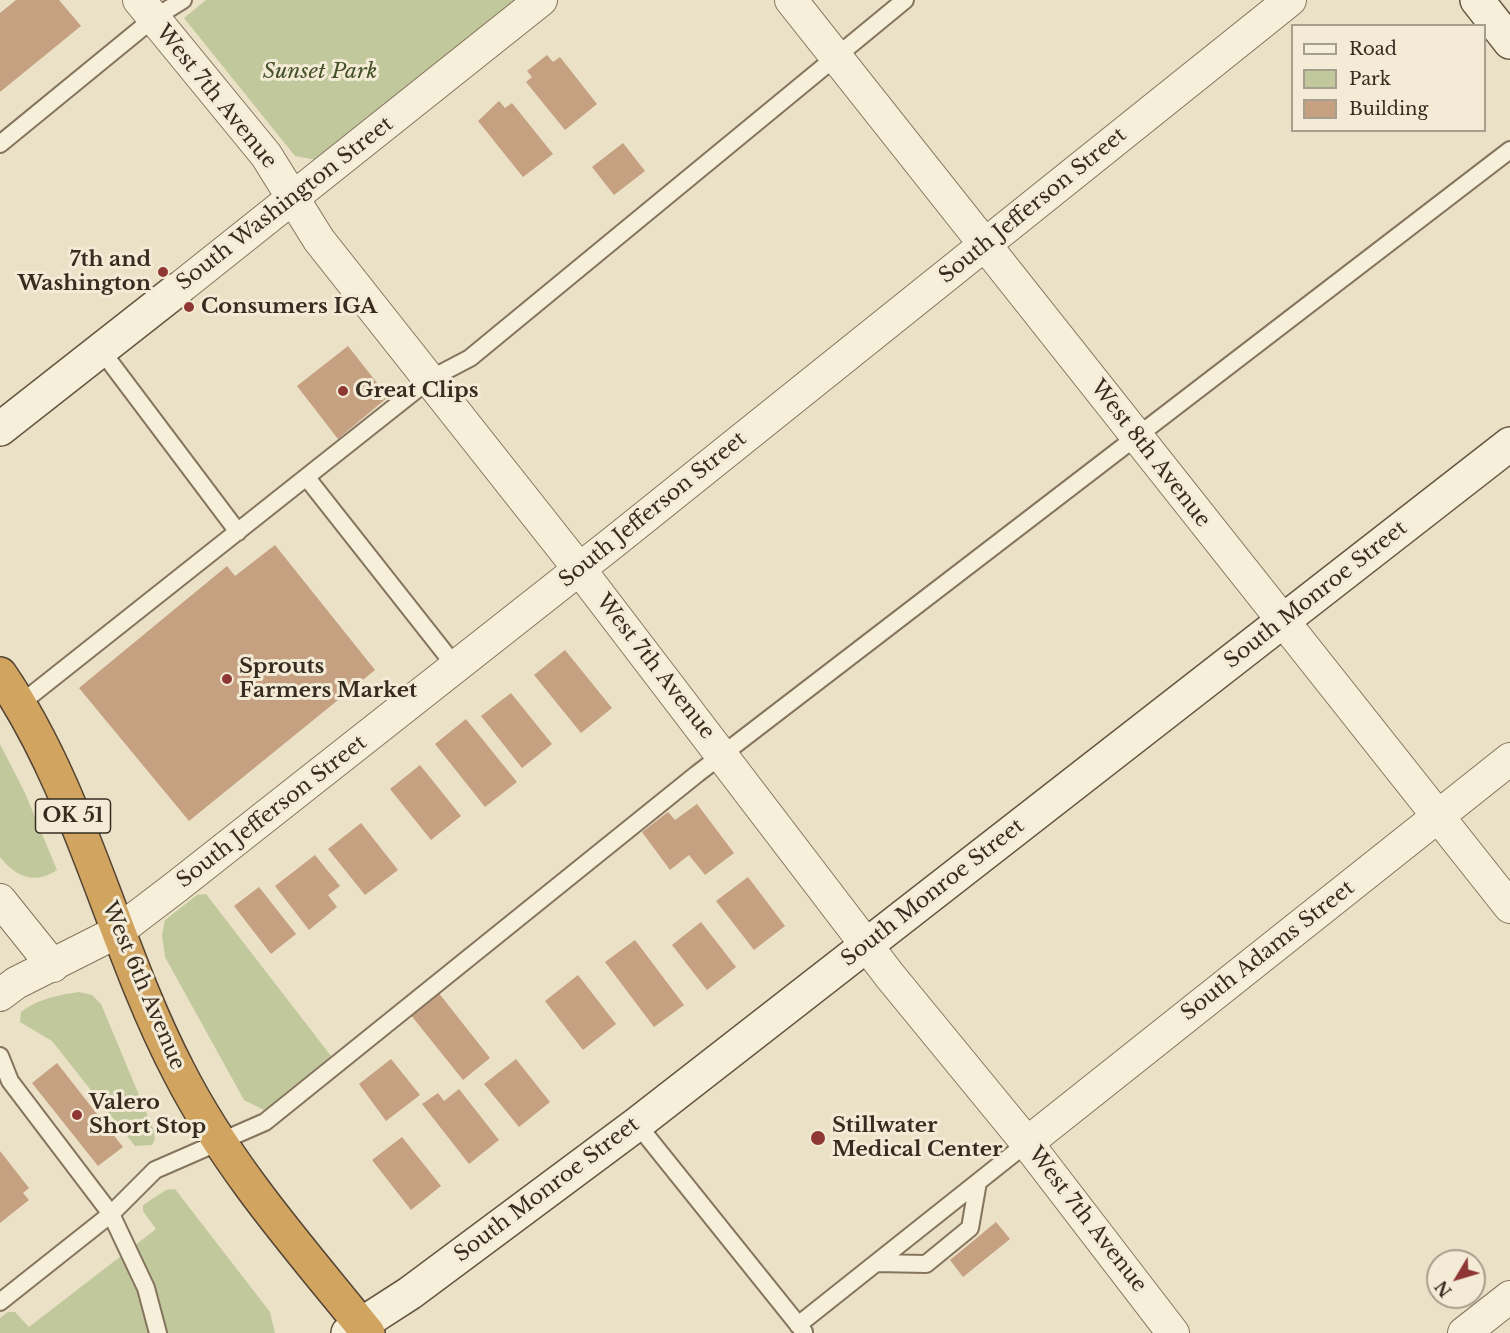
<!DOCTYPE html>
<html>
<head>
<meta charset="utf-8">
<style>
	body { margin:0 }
	#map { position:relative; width:1510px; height:1333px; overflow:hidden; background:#eae1c7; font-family:"Libre Baskerville",serif }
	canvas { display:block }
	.legend { position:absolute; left:1291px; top:24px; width:195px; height:108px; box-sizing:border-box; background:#f3ebd6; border:2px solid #a79f8d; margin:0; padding:8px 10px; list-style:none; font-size:18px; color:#362c20 }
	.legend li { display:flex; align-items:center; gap:12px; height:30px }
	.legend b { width:30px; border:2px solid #a79f8d }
	.north { position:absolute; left:1426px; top:1249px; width:60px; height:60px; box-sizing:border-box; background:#f3ebd6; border:2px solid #a79f8d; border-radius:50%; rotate:232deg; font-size:16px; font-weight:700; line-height:24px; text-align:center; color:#362c20 }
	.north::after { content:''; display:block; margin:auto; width:21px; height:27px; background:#8e3734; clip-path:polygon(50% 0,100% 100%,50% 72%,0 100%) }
</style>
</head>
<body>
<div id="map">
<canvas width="1510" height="1333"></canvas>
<ul class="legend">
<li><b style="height:8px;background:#f6efda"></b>Road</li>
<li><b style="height:16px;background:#c1c89c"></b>Park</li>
<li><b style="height:16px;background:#c5a081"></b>Building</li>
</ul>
<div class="north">N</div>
</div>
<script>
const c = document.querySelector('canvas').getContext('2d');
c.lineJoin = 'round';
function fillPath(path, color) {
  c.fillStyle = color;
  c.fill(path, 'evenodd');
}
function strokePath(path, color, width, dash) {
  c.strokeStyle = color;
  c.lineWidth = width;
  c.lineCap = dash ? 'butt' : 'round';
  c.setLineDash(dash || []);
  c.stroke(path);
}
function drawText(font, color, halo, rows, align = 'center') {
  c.font = font + ' "Libre Baskerville",serif';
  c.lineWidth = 6;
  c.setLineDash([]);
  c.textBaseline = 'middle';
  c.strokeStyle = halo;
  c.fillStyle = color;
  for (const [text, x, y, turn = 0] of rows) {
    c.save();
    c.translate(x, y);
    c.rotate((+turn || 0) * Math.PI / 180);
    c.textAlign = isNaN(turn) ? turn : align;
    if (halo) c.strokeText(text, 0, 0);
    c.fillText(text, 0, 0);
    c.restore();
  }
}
fillPath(new Path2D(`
	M206,0h316l-200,161 -27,-5 -111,-138z
	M0,744l25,49 32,77c-23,15 -41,7 -57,-13z
	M206,894l125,162 -67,54 -20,-10 -79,-143 -3,-22 3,-15 32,-25z
	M79,992l13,3 9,9 53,127 1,8 -3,6 -17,1 -83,-105 -32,-19 1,-10c17,-13 37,-17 58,-20z
	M175,1189l95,123 5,21h-275v-15l8,-6h7l14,15 127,-98 -13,-18v-6l23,-15z`), '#c1c89c');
fillPath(new Path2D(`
	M16,0h43l22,26 -81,66v-79z
	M547,55l6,7 7,-5 37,47 -32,26 -39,-48 6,-5 -5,-6z
	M499,101l6,7 7,-5 41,51 -30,23 -45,-56z
	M623,143l22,28 -31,24 -22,-28z
	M348,346l40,51 -50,42 -41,-53z
	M275,545l100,125 -186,151 -110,-133 148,-122 8,10z
	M565,650l47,58 -31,25 -47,-58z
	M511,693l41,51 -30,24 -41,-52z
	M466,719l51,63 -32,25 -50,-63z
	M420,765l41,51 -30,24 -41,-51z
	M697,804l37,49 -29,22 -16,-20 -19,15 -28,-38 26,-20 7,8z
	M361,823l37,47 -33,25 -37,-46z
	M315,855l25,31 -12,9 9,12 -28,23 -34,-44z
	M748,877l37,49 -31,24 -38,-49z
	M259,887l37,47 -25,20 -37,-48z
	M701,922l35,45 -29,23 -35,-45z
	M635,940l49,65 -30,22 -49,-65z
	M578,975l38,49 -33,26 -38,-49z
	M438,992l52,66 -27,22 -53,-66z
	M391,1059l29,36 -34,26 -27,-37z
	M516,1059l34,43 -31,25 -35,-43z
	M57,1063l66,84 -25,19 -66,-83z
	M459,1089l40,51 -30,24 -47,-60 16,-11 6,8z
	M402,1137l39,49 -30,24 -39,-50z
	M0,1151l29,37 -6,5 6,7 -29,23z
	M996,1222l14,17 -47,38 -13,-17z`), '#c5a081');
const lane = new Path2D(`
	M0,144l154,-126 29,-18
	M101,350l137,182
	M307,478l149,189
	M20,704l410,-325 40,-21 435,-358
	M0,1056l10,25 101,133 35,74 12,45
	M637,1124l167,208
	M876,1263l50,1 44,-36 8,-46
	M0,1302l111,-88 44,-44 110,-48 432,-348 813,-624
	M798,1325l229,-182`);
const street = new Path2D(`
	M139,0l127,155 53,85 261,330 310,406 137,167 146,190
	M791,0l719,907
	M177,290l364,-290
	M0,900l53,66
	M0,995l16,-12 101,-51 59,-45 439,-346 675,-541
	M1027,1143l483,-384
	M1464,1333l46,-36`);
const secondary = new Path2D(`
	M1477,0l33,42
	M0,429l177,-139
	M348,1333l62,-40 227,-169 873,-680`);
const highway = new Path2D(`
	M0,674c81,117 113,272 179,398 49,96 122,178 189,261`);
strokePath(lane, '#85745e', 20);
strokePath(street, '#85745e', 34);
strokePath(secondary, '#665541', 36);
strokePath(highway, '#534332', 36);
strokePath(lane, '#f6efda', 16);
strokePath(street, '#f6efda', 32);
strokePath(secondary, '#f6efda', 33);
strokePath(highway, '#d1a460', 33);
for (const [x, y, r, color] of [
	[163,272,6,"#8e3734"],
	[189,307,6,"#8e3734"],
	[343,391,6,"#8e3734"],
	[227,679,6,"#8e3734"],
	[77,1115,6,"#8e3734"],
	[818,1138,8,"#8e3734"]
]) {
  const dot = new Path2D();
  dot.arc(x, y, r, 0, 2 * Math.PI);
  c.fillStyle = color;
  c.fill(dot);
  strokePath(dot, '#f3ebd6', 2);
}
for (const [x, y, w] of [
	[73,816,75]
]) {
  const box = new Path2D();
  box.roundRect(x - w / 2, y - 17, w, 34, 4.5);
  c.fillStyle = '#f3ebd6';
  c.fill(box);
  strokePath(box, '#362c20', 1.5);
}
drawText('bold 20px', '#362c20', null, [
	["OK 51",73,816]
]);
drawText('italic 21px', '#455129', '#f3ebd6', [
	["Sunset Park",320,72]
]);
drawText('21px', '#362c20', '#f3ebd6', [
	["West 7th Avenue",216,97,51],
	["South Washington Street",285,204,-38],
	["South Jefferson Street",1033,206,-39],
	["West 8th Avenue",1150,454,52],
	["South Jefferson Street",653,510,-39],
	["South Monroe Street",1316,595,-38],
	["West 7th Avenue",655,667,52],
	["South Jefferson Street",272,812,-38],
	["South Monroe Street",933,893,-38],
	["South Adams Street",1268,951,-38],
	["West 6th Avenue",143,986,67],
	["South Monroe Street",547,1190,-37],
	["West 7th Avenue",1087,1220,52]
]);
drawText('bold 21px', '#362c20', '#f3ebd6', [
	["7th and",151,260,"right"],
	["Washington",151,284,"right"],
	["Consumers IGA",201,307],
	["Great Clips",355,391],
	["Sprouts",239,667],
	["Farmers Market",239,691],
	["Valero",89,1103],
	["Short Stop",89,1127],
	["Stillwater",832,1126],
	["Medical Center",832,1150]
], 'left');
</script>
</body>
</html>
